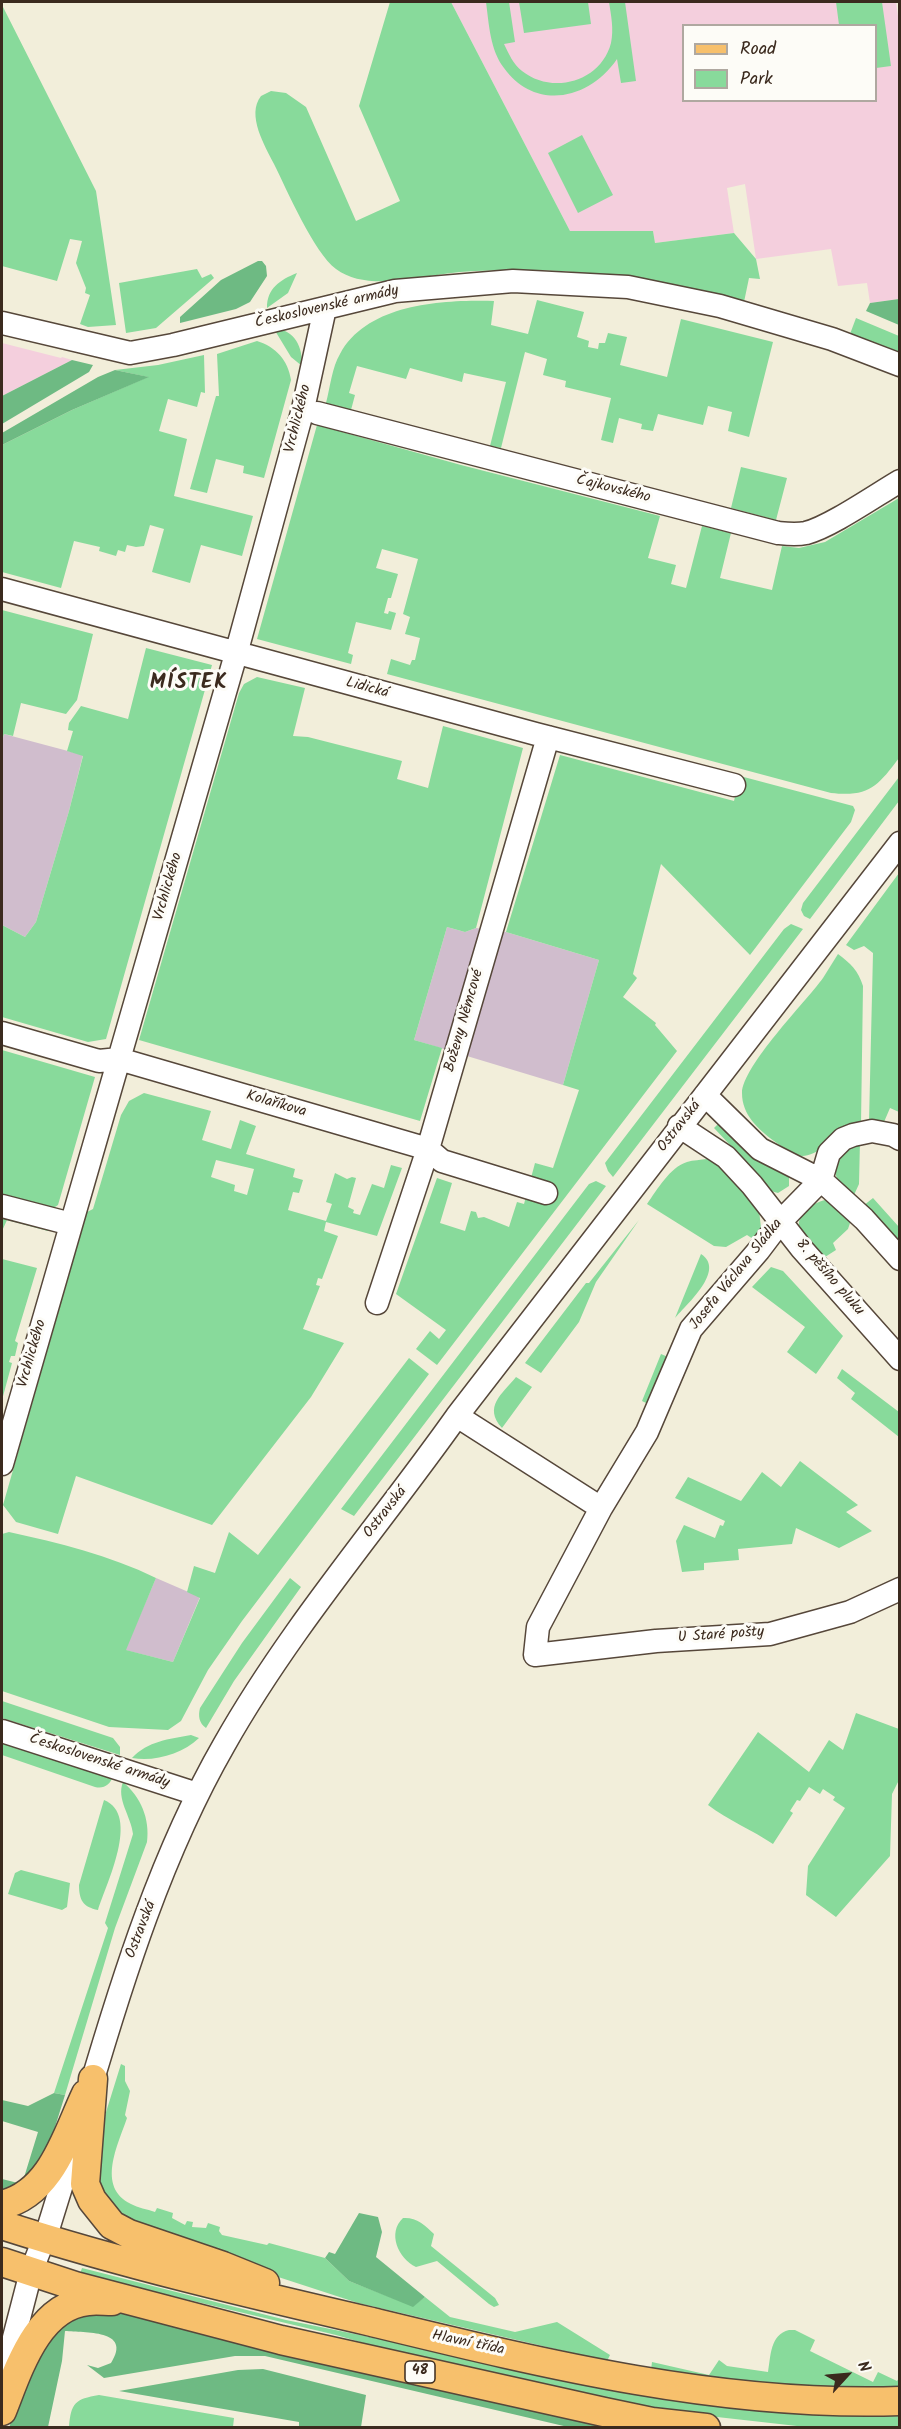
<!DOCTYPE html>
<html>
<head>
<meta charset="utf-8">
<style>
	body { margin:0 }
	#map { position:relative; width:901px; height:2429px; overflow:hidden; background:#f2eeda; font-family:Kalam,sans-serif }
	canvas { display:block }
	.frame { position:absolute; inset:0; border:3px solid #3b2a1e; pointer-events:none }
	.legend { position:absolute; left:682px; top:24px; width:195px; height:78px; box-sizing:border-box; background:#fdfcf7; border:2px solid #afa8a0; margin:0; padding:8px 10px; list-style:none; font-size:18px; color:#3b2a1e }
	.legend li { display:flex; align-items:center; gap:12px; height:30px }
	.legend b { width:30px; border:2px solid #afa8a0 }
	.north { position:absolute; left:817px; top:2345px; width:60px; height:60px; -webkit-text-stroke:4px #fdfcf7; paint-order:stroke; rotate:64deg; font-size:16px; font-weight:700; line-height:24px; text-align:center; color:#3b2a1e }
	.north::after { content:''; display:block; margin:auto; width:21px; height:27px; background:#3b2a1e; clip-path:polygon(50% 0,100% 100%,50% 72%,0 100%) }
</style>
</head>
<body>
<div id="map">
<canvas width="901" height="2429"></canvas>
<div class="frame"></div>
<ul class="legend">
<li><b style="height:8px;background:#f7c06c"></b>Road</li>
<li><b style="height:16px;background:#88da9b"></b>Park</li>
</ul>
<div class="north">N</div>
</div>
<script>
const c = document.querySelector('canvas').getContext('2d');
c.lineJoin = 'round';
function fillPath(path, color) {
  c.fillStyle = color;
  c.fill(path, 'evenodd');
}
function strokePath(path, color, width, dash) {
  c.strokeStyle = color;
  c.lineWidth = width;
  c.lineCap = dash ? 'butt' : 'round';
  c.setLineDash(dash || []);
  c.stroke(path);
}
function drawText(font, color, halo, rows, align = 'center') {
  c.font = font + ' Kalam,sans-serif';
  c.lineWidth = 6;
  c.setLineDash([]);
  c.textBaseline = 'middle';
  c.strokeStyle = halo;
  c.fillStyle = color;
  for (const [text, x, y, turn = 0] of rows) {
    c.save();
    c.translate(x, y);
    c.rotate((+turn || 0) * Math.PI / 180);
    c.textAlign = isNaN(turn) ? turn : align;
    if (halo) c.strokeText(text, 0, 0);
    c.fillText(text, 0, 0);
    c.restore();
  }
}
fillPath(new Path2D(`
	M451,2h445l4,28 -1,269 -29,4 -3,-20 -29,3 -7,-37 -75,10 -11,-75 -18,4 7,45 -79,10 -2,-12h-83zM684,26h192v74h-192z
	M2,343l59,15 1,-1 10,3 -70,36z`), '#f4cfdd');
fillPath(new Path2D(`
	M4,734l79,21 -14,56 -33,111 -11,15 -23,-12v-184z
	M447,927l18,5 11,-4 30,4 93,28 -36,125 -149,-45z
	M156,1578l44,19 -27,65 -48,-12z`), '#d0bdcd');
fillPath(new Path2D(`
	M390,2h61l119,229h83l2,12 79,-10 22,26 4,20 -11,-1 -5,24c-44,-9 -89,-20 -134,-26 -49,-7 -100,-7 -150,-4 -37,3 -92,21 -124,-3 -22,-16 -49,-79 -62,-105 -9,-18 -28,-49 -13,-68l10,-5 15,2 20,14 50,114 44,-20 -41,-95z
	M486,2h23l6,40 -11,2c5,10 9,20 18,27 30,24 79,11 89,-28 3,-14 0,-28 -2,-41h16l11,79 -15,2 -4,-24c-27,40 -81,53 -113,9 -14,-18 -15,-44 -18,-66z
	M519,2h69l3,22 -67,9z
	M836,2h46l9,64 -15,2v-42l-37,-1z
	M2,5l94,186 20,134 -28,2 -8,-3 10,-29 -5,-2 1,-5 -10,-25 6,-22 -12,-2 -13,42 -55,-15z
	M582,135l31,60 -35,18 -30,-60z
	M197,269l5,9 9,-4 3,4 -58,50 -30,5 -7,-50z
	M297,273l-9,20 -21,15c0,-20 13,-28 30,-35z
	M537,300l47,12 -7,25 12,4 -1,6 10,2 1,-6h6l3,-10 19,4 -7,28 47,12 14,-58 92,23 -24,95 -21,-6 4,-19 -24,-6 -5,19 -45,-11 -5,17 -12,-2 1,-5 -23,-6 -6,25 -12,-3 10,-42 -46,-11 1,-6 -23,-6 4,-16 -22,-7 -24,96 -11,-2 16,-64 -42,-9 -2,9 -52,-14 -4,11 -49,-13 -8,27 6,2 -4,15 -25,-7c4,-15 6,-36 14,-49 28,-51 103,-54 154,-53l-3,24 37,9z
	M856,318l43,18v16l-49,-18z
	M274,329c21,0 29,19 28,37l-11,-9z
	M257,341c19,6 31,19 34,39l-27,98 -21,-5 1,-7 -28,-7 -9,34 -17,-4 26,-93h3l-2,-42z
	M204,355l1,38 -4,-1 -4,15 -29,-8 -9,32 28,8 -13,57 79,20 -11,40 -41,-11 -11,38 -38,-11 12,-43 -14,-4 -6,21 -8,1 -9,-2 -2,7 -7,-2 -2,6 -17,-5 1,-4 -26,-6 -13,47 -59,-16v-127l70,-35 76,-33 -33,-7 43,-5z
	M317,425l144,40 199,51 -12,42 28,7 -5,19 15,4 16,-62 29,7 -11,45 52,12 10,-44 17,2 26,-6 74,-44v260c-22,29 -30,39 -68,35l-444,-119 4,-15 19,6 2,-5h3l5,-22 -15,-4 5,-17 -7,-3 15,-55 -36,-10 -6,19 22,6 -7,24h-3l-4,15 4,1 1,-3 7,2 -5,17 -35,-8 -8,31 5,2 -2,9 -94,-25z
	M741,467l46,11 -11,42 -45,-12z
	M2,610l91,24 -16,66 -11,14 -45,-11 -8,33 -9,-2 -2,7z
	M146,648l66,17 -106,374 -18,3 -86,-25v-92l23,12 11,-15 33,-111 14,-55 -16,-5 6,-20 -5,-1 1,-7 12,-17 47,13z
	M257,677l48,11 -12,48 15,1 94,24 -5,18 31,9 15,-62 80,22 -47,180 -11,4 -18,-5 -33,113 28,8 -22,73 -281,-81 100,-347 5,-9z
	M560,755l174,46 6,-25 113,30 2,4 -4,12 -101,133 -89,-91 -28,110 4,4 -14,19 33,26 -1,2 22,26 -240,314 -21,-16 14,-18 9,8 7,-9 -50,-36 41,-116 15,5 -12,40 25,8 6,-20 5,1 2,6 6,-1 25,10 8,-25 7,2 11,-41 18,5 26,-78 -16,-5 36,-125 -93,-28z
	M899,777v24l-89,118 -6,-3 -3,-6 2,-7z
	M899,873v239l-9,-4 -6,14h-15l4,-169 -9,-7 -10,4 -8,-5z
	M791,924l12,5 -190,248 -5,-6 -3,-8 179,-234z
	M838,954c13,10 20,16 25,32l-2,138c-12,7 -25,14 -36,22 -23,17 -30,10 -51,-5 -16,-12 -32,-26 -32,-48 1,-28 63,-90 81,-115 5,-8 10,-16 15,-24z
	M2,1050l93,27 -37,128 -3,2 -7,24 -41,-11 -5,11z
	M144,1093l67,18 -9,29 29,9 9,-29 16,6 -10,28 49,15 -2,8 10,3 -4,13 -6,-1 -5,18 38,11 6,-17 -6,-2 9,-29 12,6 5,-2 4,1 -8,29 6,3 -1,3 7,2 12,-31 12,4 7,-23 11,3 -25,68 -51,-14 -2,9 14,5 -16,43 -4,-1 -2,7 4,1 -17,43 41,14 -33,54 -99,128 -136,-49 -18,58 -42,-12 -13,-17 84,-293 6,-3 28,-94 8,-14zM216,1160l38,9 -7,26 -13,-4 1,-6 -24,-8z
	M718,1124l9,3 62,48v11l-11,7 -11,-3 -22,-29 -31,-33z
	M860,1141l-1,43 -5,11c-20,-17 -21,-15 -15,-42z
	M707,1159l16,7 36,44 2,18 -8,11 -6,-4 -21,12 -12,-1 -67,-42c10,-14 23,-37 40,-42 6,-2 14,-2 20,-3z
	M596,1181l10,5 -252,330 -13,-7 248,-325z
	M873,1198l26,29v20l-36,-41z
	M825,1200l9,2 17,18 -3,9 -15,14 3,7 -11,7h-3c-7,-7 -15,-15 -20,-23 -11,-16 9,-31 23,-34z
	M639,1220l-43,62 -17,40 -38,51 -16,-10 61,-80h3z
	M701,1254c25,16 -14,50 -26,64z
	M2,1259l35,9 -22,73 3,2 -3,13h-4l-2,6 3,1 -10,37z
	M771,1267l12,4 60,65 -27,38 -29,-22 18,-25 -53,-40z
	M661,1354l7,3 -20,47 -6,-3z
	M409,1358l20,16 -187,247 -34,49 -27,51 -13,9 -59,-3 -107,-36v-157l7,-2c50,11 100,23 147,46l-30,72 47,12 27,-64 -13,-6 7,-26 21,7 14,-41 29,23z
	M842,1369l57,43v25l-48,-38 4,-6 -18,-15z
	M516,1377l16,10 -30,41c-19,-21 0,-34 14,-51z
	M800,1461l58,44 -12,7 26,19 -33,17 -43,-20 -4,16 -54,5 1,11 -35,3v7l-22,2 -6,-31 8,-16 31,13 5,-13 3,1 2,-5 -50,-23 13,-21 53,24 21,-29 19,15z
	M290,1578l11,9 -67,94 -28,47c-7,-5 -8,-12 -6,-20l42,-65z
	M2,1701l111,37 7,9v8l-118,-37z
	M856,1713l43,16v51l-7,14 -2,62 -54,61 -30,-22 2,-29 37,-58 -12,-8 2,-3 -12,-8 -3,5 -11,-7 -9,14 -3,-1 -7,11 3,2 -20,31c-21,-14 -45,-24 -65,-39l50,-73 51,40 20,-32 14,10z
	M191,1735l8,3c-17,16 -44,24 -67,20 16,-17 37,-19 59,-23z
	M2,1741l111,35c-3,9 -9,13 -18,11l-93,-32z
	M123,1782c18,15 27,37 24,60l-32,86 -50,167 -11,-2 54,-165 -3,-5 28,-89c-2,-18 -17,-35 -10,-52z
	M104,1800c37,15 2,84 -6,110 -15,-3 -19,-10 -19,-25z
	M21,1870l49,13 -3,24 -5,3 -54,-16 7,-21z
	M121,2064l4,2v15l5,10 -5,24 2,3c-9,27 -31,69 4,86 7,4 16,5 24,8l2,-4 16,5 -1,5 13,7 2,-4 6,1 -1,5 14,1 2,-5 12,4 -1,4 3,4 45,10 2,-2 56,15 24,23 64,25 12,-9 25,20 65,15 42,-10 53,33 -3,6 -249,-58 -135,-44 -114,-47 -18,-45 2,-13z
	M403,2218c13,-1 22,7 31,16l-3,12 64,52 4,7 -5,2 -5,-3 -52,-43 -21,6c-18,-9 -29,-34 -13,-49z
	M82,2268l204,52 123,25 490,68v14l-102,-1 -142,-16 -250,-55 -69,-20 -256,-61z
	M789,2330h6l20,10 -5,11 63,31 5,-10 19,9 2,-3v10l-100,-1 -148,-17 1,-8 57,13 10,-15 8,6 41,6c3,-17 2,-37 21,-42z
	M99,2395l135,23 -1,9h-164c2,-24 6,-28 30,-32z`), '#88da9b');
fillPath(new Path2D(`
	M258,261h4l4,5 1,10 -17,26 -14,7 -56,14v-6l41,-37z
	M899,299v26l-33,-14 4,-8z
	M72,360l21,5 -4,7 -87,52v-28z
	M115,370l34,7 -77,33 -70,35v-12l96,-56z
	M54,2093l11,2 -24,77 -39,27v-20l20,5 16,-52 -36,-11v-21l26,6z
	M359,2213l19,4 4,15 -6,25 49,40 -12,10 -64,-26 -24,-23 4,-6 6,2z
	M110,2309l500,118h-42l-303,-71h-30l-131,22 -17,-13 11,3 13,-5c22,-34 -27,-30 -46,-32l-3,30 -14,66 -39,1 18,-56 38,-56z
	M263,2369l103,26 -5,32h-62v-5l-180,-31 119,-21z`), '#6eba83');
const minor = new Path2D(`
	M2,323l128,30 43,-8 222,-54 118,-10 115,6 92,19 112,33 68,26
	M317,413l461,120c10,1 18,2 28,0 24,-6 70,-38 94,-52
	M2,589l534,145 198,51
	M2,1033l97,28 20,-2 309,90 14,12 104,32
	M705,1095l55,54 61,31 43,39 36,40
	M679,1126l47,31 26,28 50,64 98,110
	M900,1139l-7,-4 -21,-4 -19,4 -10,4 -14,14 -8,27 -40,41 -22,29 -68,79 -44,103 -46,76 -63,119 -3,28 121,-14 114,-7 80,-22 50,-23
	M2,1206l69,18
	M377,1303l51,-154 120,-412
	M457,1416l144,92
	M2,1464l234,-810 67,-245 22,-101
	M2,1731l195,63
	M88,2096c35,-119 74,-243 136,-351 66,-117 155,-219 233,-329l443,-573
	M3,2380l28,-108 18,-46 26,-84`);
const major = new Path2D(`
	M93,2079l-8,105 7,16 20,25 17,9 94,32 42,17
	M2,2205c50,-12 64,-69 84,-111
	M2,2225c121,39 245,68 370,97 173,42 348,85 528,79
	M2,2262l73,24 206,54 323,72 48,10 54,6
	M2,2411c16,-40 35,-105 86,-110 8,-1 16,0 24,0`);
strokePath(minor, '#56473a', 25);
strokePath(major, '#56473a', 31);
strokePath(minor, '#fff', 22);
strokePath(major, '#f7c06c', 28);
for (const [x, y, w] of [
	[420,2372,30]
]) {
  const box = new Path2D();
  box.roundRect(x - w / 2, y - 11, w, 22, 4.5);
  c.fillStyle = '#fdfcf7';
  c.fill(box);
  strokePath(box, '#3b2a1e', 1.5);
}
drawText('bold 14px', '#3b2a1e', null, [
	["48",420,2372]
]);
drawText('15px', '#3b2a1e', '#fdfcf7', [
	["Československé armády",327,308,-13],
	["Vrchlického",299,419,-76],
	["Čajkovského",613,490,14],
	["Lidická",367,689,15],
	["Vrchlického",169,887,-74],
	["Boženy Němcové",465,1021,-74],
	["Kolaříkova",276,1105,16],
	["Ostravská",680,1127,-52],
	["Josefa Václava Sládka",737,1275,-51],
	["8. pěšího pluku",829,1278,49],
	["Vrchlického",33,1354,-74],
	["Ostravská",386,1513,-52],
	["U Staré pošty",721,1636,-4],
	["Československé armády",99,1762,18],
	["Ostravská",142,1930,-69],
	["Hlavní třída",468,2344,12]
]);
c.letterSpacing = '1.5px';
drawText('bold 21px', '#3b2a1e', '#fdfcf7', [
	["MÍSTEK",189,684]
]);
c.letterSpacing = '0px';
</script>
</body>
</html>
